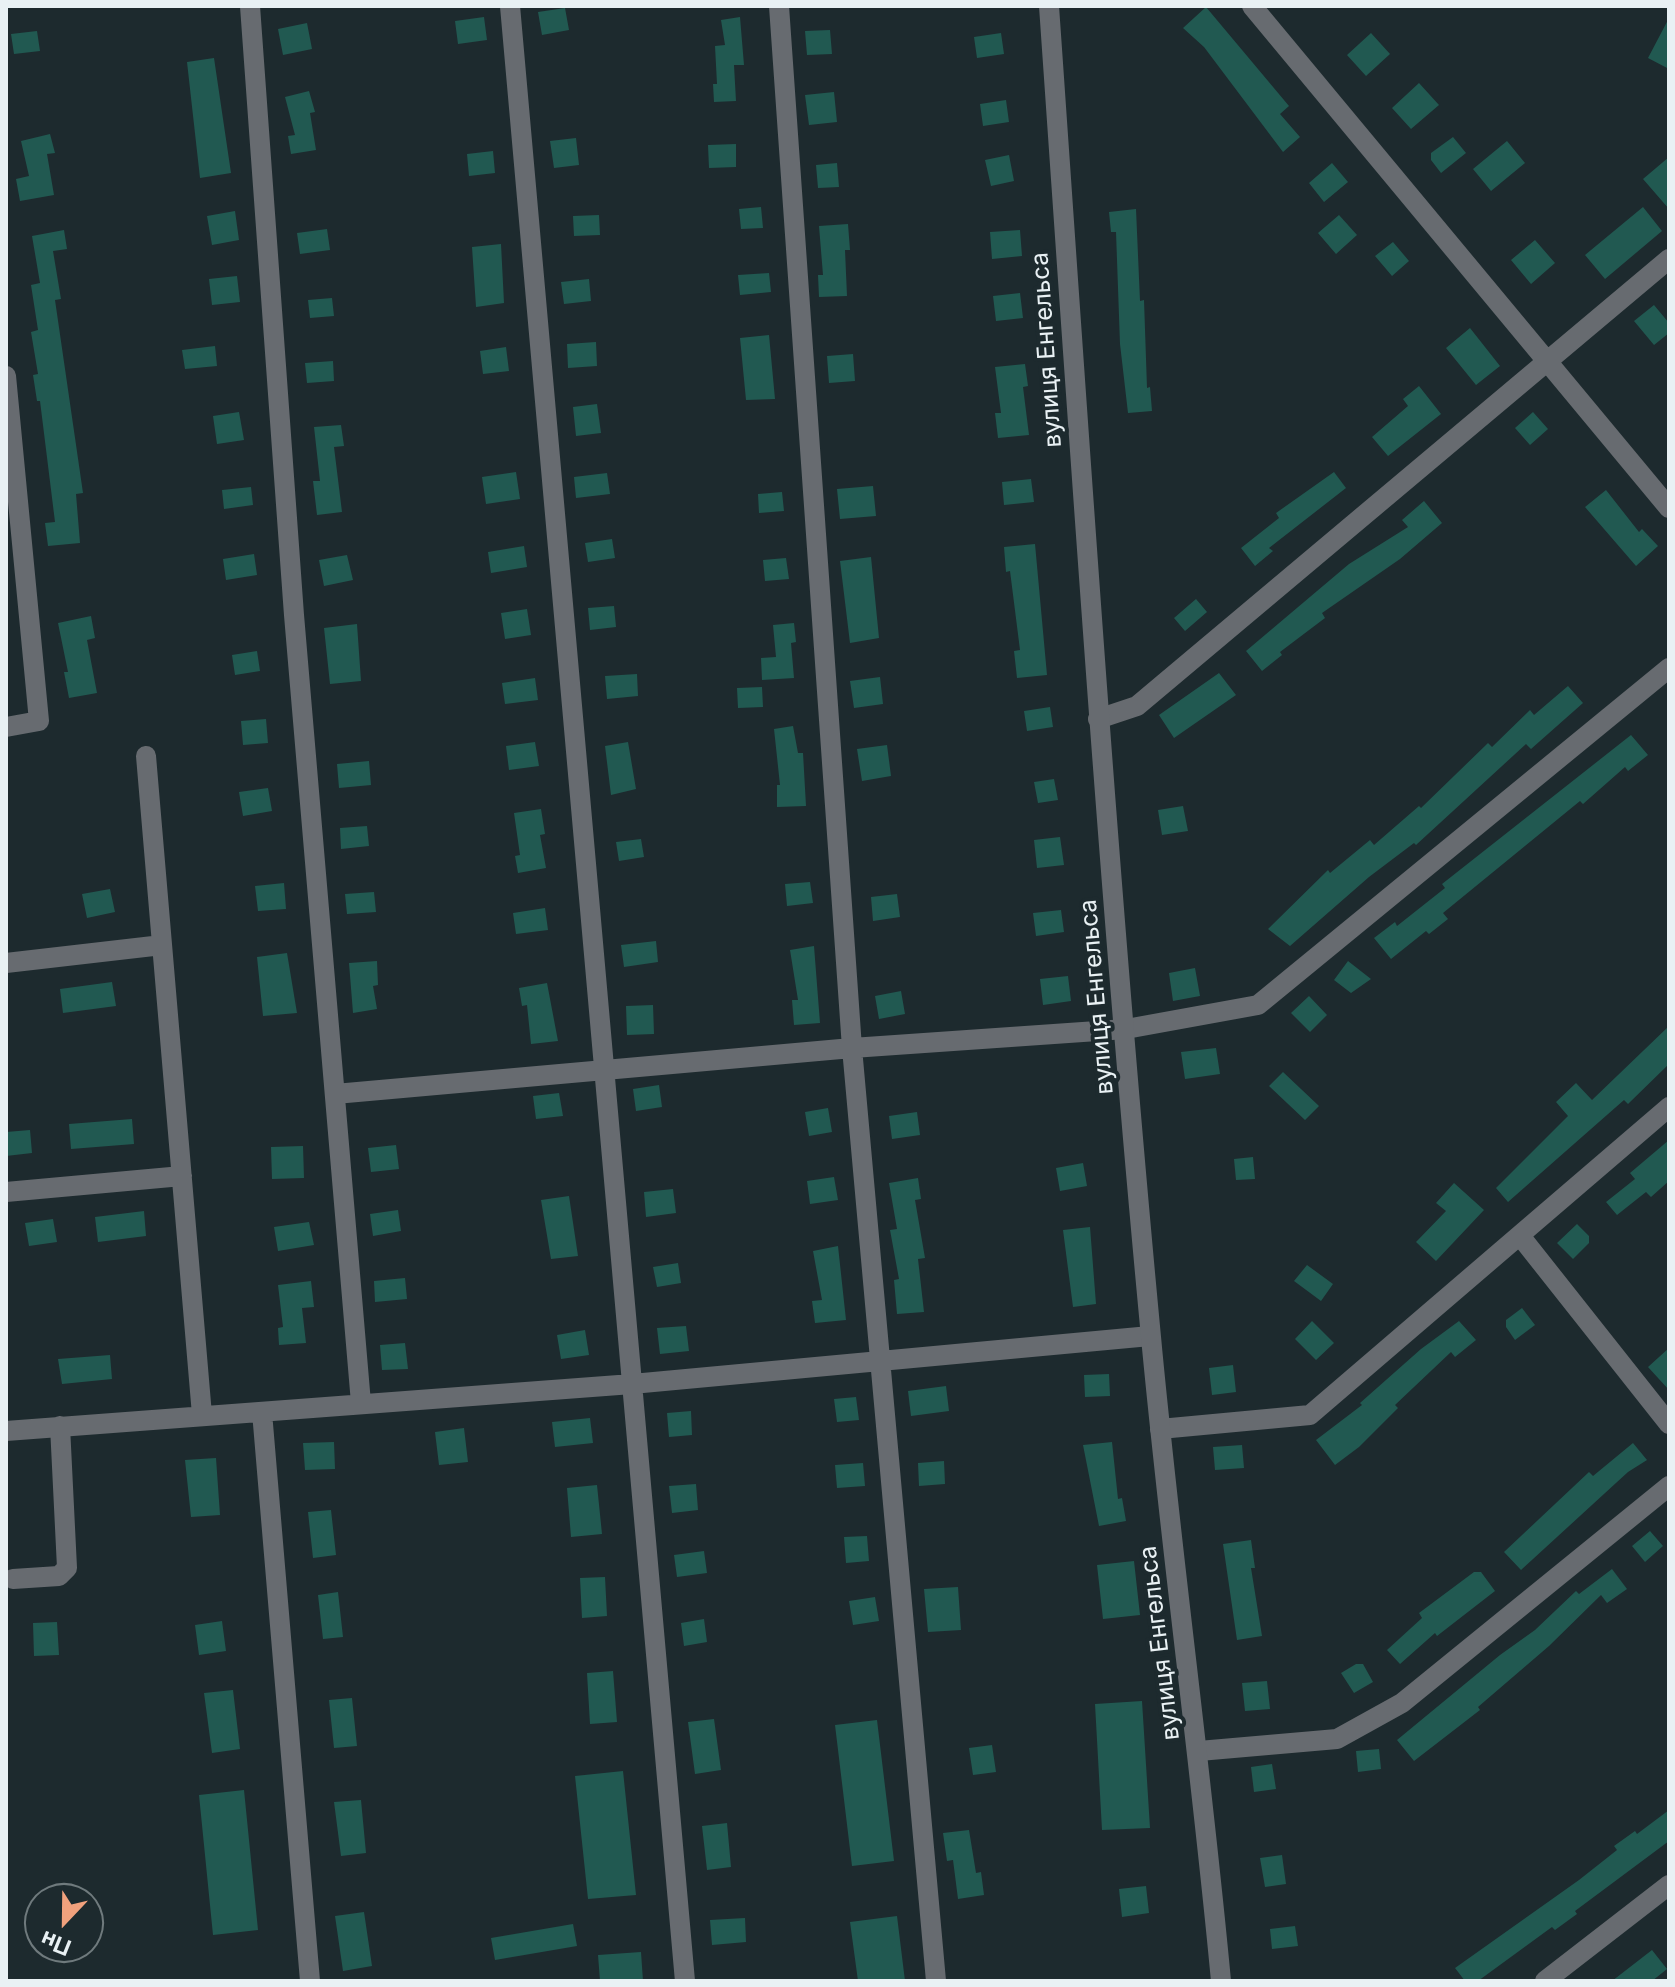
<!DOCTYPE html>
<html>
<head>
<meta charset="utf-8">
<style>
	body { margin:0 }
	#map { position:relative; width:1675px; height:1987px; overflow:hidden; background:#1d2a2e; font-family:Inter,sans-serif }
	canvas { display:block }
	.frame { position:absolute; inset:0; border:8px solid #e9f1f4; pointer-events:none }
	.north { position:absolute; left:24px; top:1883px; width:80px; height:80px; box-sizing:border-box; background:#1d2a2e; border:2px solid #6f7a7d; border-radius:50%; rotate:202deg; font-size:22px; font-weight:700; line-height:32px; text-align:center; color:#e9f1f4 }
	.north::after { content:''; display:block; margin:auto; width:28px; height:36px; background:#f1a17d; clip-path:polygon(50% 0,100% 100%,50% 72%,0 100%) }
</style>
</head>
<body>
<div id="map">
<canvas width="1675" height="1987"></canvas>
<div class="frame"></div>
<div class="north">Пн</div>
</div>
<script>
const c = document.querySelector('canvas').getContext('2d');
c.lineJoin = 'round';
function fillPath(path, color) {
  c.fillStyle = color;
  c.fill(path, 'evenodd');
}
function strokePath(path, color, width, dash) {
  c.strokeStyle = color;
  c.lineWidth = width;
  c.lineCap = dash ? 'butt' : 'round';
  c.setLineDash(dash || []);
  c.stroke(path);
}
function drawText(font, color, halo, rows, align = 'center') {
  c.font = font + ' Inter,sans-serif';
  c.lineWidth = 8;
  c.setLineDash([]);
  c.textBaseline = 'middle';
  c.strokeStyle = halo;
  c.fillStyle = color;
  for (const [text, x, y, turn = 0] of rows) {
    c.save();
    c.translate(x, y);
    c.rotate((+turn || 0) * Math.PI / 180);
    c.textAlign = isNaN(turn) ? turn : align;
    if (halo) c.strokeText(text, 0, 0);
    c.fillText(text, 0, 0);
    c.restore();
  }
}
fillPath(new Path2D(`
	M1206,7l83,99 -9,8 20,23 -17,15 -79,-105 -21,-19z
	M565,8l4,22 -27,5 -4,-23z
	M484,17l3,23 -29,4 -3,-23z
	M740,17l4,48h-10l2,36 -22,1 -1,-18h4l-2,-38 10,-1 -4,-25z
	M1669,18v51l-21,-11z
	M307,23l5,26 -29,6 -5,-26z
	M830,30l2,24 -25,1 -2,-24z
	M37,31l3,20 -26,3 -3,-20z
	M1001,33l3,21 -27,4 -3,-21z
	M1371,33l19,21 -24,22 -19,-21z
	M214,58l17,115 -31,5 -13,-116z
	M1419,83l20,22 -28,24 -19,-21z
	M309,91l6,21 -5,1 6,37 -25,4 -3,-18 7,-1 -10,-38z
	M834,92l3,30 -28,3 -4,-30z
	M1006,100l3,22 -26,4 -3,-22z
	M50,134l5,19 -8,1 7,41 -34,6 -4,-22 13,-3 -8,-35z
	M1453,137l13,16 -25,20 -10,-13v-7z
	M576,138l3,27 -25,3 -4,-27z
	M1507,141l18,22 -34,28 -18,-22z
	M736,144v23l-27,1 -1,-23z
	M493,151l2,22 -26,3 -2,-22z
	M1009,155l5,26 -23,5 -6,-26z
	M1669,157v52l-26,-30z
	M837,163l2,24 -21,1 -2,-23z
	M1332,163l16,19 -24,20 -15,-19z
	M761,207l2,21 -22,1 -2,-20z
	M1643,207l19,24 -57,48 -20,-24z
	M1136,209l4,92 4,-1 3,88 3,-1 2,24 -24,2 -8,-69 -4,-112h-5l-2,-20z
	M235,211l4,29 -27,5 -5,-29z
	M599,215l1,20 -26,1 -1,-20z
	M1339,215l18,20 -21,19 -18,-21z
	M848,224l2,26h-5l2,46 -28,1 -1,-22h5l-4,-49z
	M327,229l3,21 -30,4 -3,-21z
	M64,230l3,19 -14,2 8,48 -6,1 28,193 -7,1 4,49 -32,3 -3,-23 10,-1 -15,-121h-3l-4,-26 5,-1 -7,-42 7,-2 -7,-45 9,-2 -8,-47z
	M1020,230l2,26 -30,3 -2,-27z
	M1535,240l20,23 -24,21 -20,-24z
	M1393,242l16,19 -17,15 -17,-20z
	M501,244l3,59 -28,4 -4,-60z
	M769,273l2,19 -31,3 -2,-20z
	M237,276l3,26 -28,3 -3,-26z
	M589,279l2,22 -27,3 -3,-22z
	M1020,293l3,25 -27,3 -3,-25z
	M332,298l2,18 -24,2 -2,-18z
	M1654,305l15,18v10l-15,12 -20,-24z
	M1470,328l30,38 -24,19 -30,-37z
	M769,335l6,64 -29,1 -6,-62z
	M596,342l1,24 -29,2 -1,-24z
	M215,346l2,20 -32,3 -3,-19z
	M506,347l3,24 -26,3 -3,-23z
	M853,354l2,27 -26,2 -2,-27z
	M333,361l1,20 -27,2 -2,-20z
	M1025,364l3,22 -5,1 6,48 -31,3 -3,-25h6l-6,-46z
	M1419,386l22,28 -53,42 -16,-19 36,-31 -5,-7z
	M597,404l4,29 -25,3 -3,-29z
	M239,412l5,28 -27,4 -4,-28z
	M1533,412l15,17 -18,16 -15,-17z
	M341,425l3,21 -10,1 8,65 -25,3 -4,-34h7l-6,-54z
	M516,472l4,27 -34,5 -4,-27z
	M1334,472l12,16 -77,60 4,3 -18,15 -14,-18 38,-30 -3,-5z
	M607,473l3,21 -34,4 -2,-21z
	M1031,479l3,23 -30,3 -2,-23z
	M873,486l3,30 -36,3 -3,-30z
	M251,487l2,18 -29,4 -2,-19z
	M1606,490l33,42 3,-3 16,17 -22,20 -51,-59z
	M782,492l2,19 -25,2 -1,-19z
	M1424,501l18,22 -42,36 -78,54 3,5 -45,34 2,3 -20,16 -16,-20 103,-87 59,-37 -6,-7z
	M612,539l3,19 -27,4 -3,-19z
	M1035,544l12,131 -30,3 -3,-27 6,-1 -10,-79 -4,1 -2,-25z
	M524,546l3,21 -36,6 -3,-21z
	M254,554l3,21 -31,5 -3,-21z
	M347,555l6,25 -29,6 -5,-26z
	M871,557l8,81 -29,5 -10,-82z
	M786,558l3,21 -24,2 -2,-21z
	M1196,599l11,13 -22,19 -11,-13z
	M614,606l2,21 -26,3 -2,-22z
	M527,609l4,26 -26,4 -4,-26z
	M91,616l4,22 -8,2 10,53 -28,5 -5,-26h4l-10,-49z
	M794,623l2,19 -5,1 3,35 -32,2 -1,-22 15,-1 -3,-32z
	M357,624l4,57 -31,3 -6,-56z
	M257,651l3,20 -25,4 -3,-20z
	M1219,673l17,22 -62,43 -15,-23z
	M637,674l1,22 -31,3 -2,-23z
	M880,677l3,27 -29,4 -4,-27z
	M535,678l3,22 -33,4 -3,-21z
	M1568,686l15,17 -52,46 -5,-5 -110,101 -2,-2 -45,34 -79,69 -22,-17 60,-59 2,3 40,-33 4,5 45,-39 2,2 67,-65 4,4 38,-37 4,5z
	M762,687l1,20 -25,1 -1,-20z
	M1050,707l3,20 -26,4 -3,-20z
	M266,719l2,24 -25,2 -2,-24z
	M793,726l5,27h5l3,53 -29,1v-22h3l-6,-56z
	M1631,735l17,20 -20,16 -3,-4 -42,37 -3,-3 -137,112 5,6 -19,15 -3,-3 -35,28 -17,-21 21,-16 2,4 48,-38 -3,-4z
	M535,742l4,24 -30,4 -3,-24z
	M628,742l8,47 -25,6 -6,-49z
	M887,745l4,31 -29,5 -5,-32z
	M369,761l2,24 -32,3 -2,-24z
	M1054,779l4,21 -20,3 -4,-21z
	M268,788l4,23 -29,5 -4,-24z
	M1183,806l5,25 -26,4 -4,-25z
	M541,809l4,25 -5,1 6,33 -28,5 -3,-17 5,-1 -6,-42z
	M367,826l2,20 -28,3 -1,-21z
	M1060,837l4,28 -27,3 -3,-28z
	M641,839l3,18 -25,4 -3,-19z
	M810,882l3,21 -26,3 -2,-22z
	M284,883l2,26 -28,2 -3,-25z
	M110,889l5,23 -28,6 -5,-24z
	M374,892l2,20 -29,2 -2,-20z
	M897,894l3,23 -27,4 -2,-24z
	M545,908l3,22 -32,4 -3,-21z
	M1061,910l3,22 -28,4 -3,-23z
	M656,941l2,21 -34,5 -3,-22z
	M814,946l6,77 -26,2 -2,-25h6l-8,-50z
	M287,953l10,60 -34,3 -6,-59z
	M377,961l1,24 -5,1 4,23 -24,4 -4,-50z
	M1348,961l23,18 -20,14 -17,-13z
	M1195,968l5,28 -27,5 -4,-28z
	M1068,976l3,25 -28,4 -3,-26z
	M112,982l4,24 -53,7 -3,-24z
	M547,983l11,58 -27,3 -4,-39 -5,1 -3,-18z
	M901,991l4,23 -26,5 -4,-23z
	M1309,996l18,19 -17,17 -19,-19z
	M653,1005l1,29 -27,1 -1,-29z
	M1669,1026v38l-41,40 -4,-4 -116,102 -12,-14 72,-72 -12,-14 20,-19 16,17z
	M1216,1048l4,26 -35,5 -4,-27z
	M1283,1072l36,34 -14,14 -36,-34z
	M659,1085l3,22 -26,4 -3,-22z
	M559,1093l4,23 -27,3 -3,-23z
	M828,1108l4,24 -23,4 -4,-24z
	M917,1112l3,23 -28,4 -3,-23z
	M132,1119l2,25 -63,5 -2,-25z
	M30,1130l2,23 -26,3v-24z
	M1669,1140v41l-18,16 -5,-5 -29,23 -11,-13 29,-23 -5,-6z
	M396,1145l3,24 -28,3 -3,-24z
	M303,1146l1,32 -32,1 -1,-32z
	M1253,1157l2,22 -19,1 -2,-21z
	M1083,1163l4,23 -27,5 -4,-23z
	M834,1177l4,23 -28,4 -3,-23z
	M918,1178l3,21 -6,1 10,58 -7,1 6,53 -27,2 -3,-34 5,-1 -9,-49 7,-1 -8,-46z
	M1454,1183l30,27 -48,51 -20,-19 30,-31 -10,-8z
	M673,1189l3,24 -30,4 -2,-25z
	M569,1196l9,60 -27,3 -10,-59z
	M398,1210l3,21 -28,5 -3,-22z
	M144,1211l2,25 -48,6 -3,-25z
	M53,1219l4,23 -28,4 -4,-23z
	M309,1222l5,23 -36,6 -4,-24z
	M1577,1224l12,12v7l-16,16 -16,-16z
	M1090,1227l6,77 -23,3 -10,-77z
	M838,1246l8,74 -31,3 -3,-22 10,-1 -9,-49z
	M678,1263l3,20 -24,4 -4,-20z
	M1307,1265l26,19 -12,17 -27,-20z
	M405,1278l2,21 -32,3 -1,-21z
	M311,1281l3,26 -12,1 4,35 -27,2 -1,-17 5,-1 -5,-42z
	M1522,1308l13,17 -20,15 -9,-13v-7z
	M1312,1321l22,22 -18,17 -21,-21z
	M1459,1321l17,19 -21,17 -4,-5 -56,53 3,3 -39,39 -24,18 -19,-25 46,-35 -2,-2 61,-54z
	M686,1326l3,25 -29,3 -3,-26z
	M585,1330l4,25 -28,4 -4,-24z
	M405,1343l3,26 -26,1 -2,-25z
	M1669,1348v42l-21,-23z
	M110,1355l2,24 -50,5 -4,-25z
	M1233,1365l3,27 -24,3 -3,-27z
	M1109,1374l1,22 -25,1 -1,-22z
	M946,1386l3,25 -38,5 -3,-25z
	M856,1397l3,23 -22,2 -3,-23z
	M691,1411l1,24 -23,2 -2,-24z
	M590,1418l3,25 -38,4 -3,-25z
	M464,1428l4,34 -29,3 -4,-33z
	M334,1442l1,27 -30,1 -2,-27z
	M1112,1442l6,57 4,-1 4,23 -27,5 -16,-81z
	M1633,1443l14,17 -19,12 -107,98 -17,-18 85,-80 4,4z
	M1242,1445l2,23 -29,2 -2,-23z
	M216,1458l4,57 -29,2 -6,-57z
	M944,1461l1,23 -26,2 -1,-23z
	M863,1463l2,23 -28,2 -2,-23z
	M696,1484l2,26 -26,3 -3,-27z
	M597,1485l5,49 -31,3 -4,-49z
	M331,1510l5,45 -23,3 -5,-46z
	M1650,1531l13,15 -18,16 -13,-16z
	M867,1536l2,25 -23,2 -2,-26z
	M1251,1540l4,28h-4l11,68 -25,4 -14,-96z
	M704,1551l3,22 -30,4 -3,-22z
	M1134,1561l6,54 -37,4 -6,-54z
	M1612,1569l15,20 -20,14 -6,-8 -52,51 -71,61 2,3 -66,51 -17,-21 103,-85 35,-25 41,-39 3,3z
	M1474,1572h7l14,19 -58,45 -2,-3 -35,31 -13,-14 35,-32 -3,-5z
	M605,1577l2,39 -25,2 -2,-40z
	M958,1587l3,43 -33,2 -4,-43z
	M338,1592l5,45 -20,2 -5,-44z
	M875,1597l4,24 -26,4 -4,-24z
	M704,1619l3,23 -23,4 -3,-23z
	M222,1621l4,30 -27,4 -4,-30z
	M57,1622l2,33 -25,1 -1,-33z
	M1356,1664h7l10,18 -19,11 -13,-20z
	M613,1671l4,51 -27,2 -3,-51z
	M1267,1681l3,28 -25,2 -3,-28z
	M233,1690l7,59 -28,4 -8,-60z
	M352,1698l5,48 -23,2 -5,-48z
	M1142,1701l8,127 -48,2 -7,-126z
	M714,1719l7,51 -26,4 -7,-52z
	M877,1720l17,141 -42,5 -17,-141z
	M992,1745l4,27 -23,3 -4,-27z
	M1379,1749l2,20 -23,3 -2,-21z
	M1272,1764l4,25 -22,3 -3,-25z
	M623,1771l13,124 -48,4 -13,-123z
	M244,1790l14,140 -45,5 -14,-140z
	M361,1800l5,53 -25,3 -7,-54z
	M1669,1810v31l-94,70 2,3 -22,16 -3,-3 -74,54h-13l-10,-13 124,-88 38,-30 -3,-4 21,-15 2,3z
	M727,1823l4,44 -24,3 -5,-44z
	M969,1830l7,43 5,-1 3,23 -26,4 -5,-39 -6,1 -4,-28z
	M1282,1855l4,29 -21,3 -5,-29z
	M1146,1886l3,27 -27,4 -3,-28z
	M364,1912l8,54 -29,5 -8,-55z
	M897,1916l8,65h-47l-8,-59z
	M745,1918l1,24 -34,3 -2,-25z
	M573,1924l4,22 -82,14 -4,-22z
	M1295,1926l3,20 -26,3 -2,-20z
	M1652,1950l15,19 -15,12h-40z
	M641,1952l2,29h-43l-2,-26z`), '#215951');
strokePath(new Path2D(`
	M250,6l44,609 67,788
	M510,6l175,1975
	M779,6l73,1042 84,933
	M1252,6l417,502
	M6,376l33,345 -33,6
	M1098,719l39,-13 532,-447
	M146,756l56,659
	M6,963l156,-18
	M335,1094l517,-46 274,-19 132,-24 411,-337
	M6,1192l176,-16
	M1521,1237l148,187
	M262,1412l48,569
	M1160,1429l150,-14 359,-308
	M6,1431l626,-47 518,-48
	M13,1579l46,-3 8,-8 -7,-142
	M1199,1751l138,-12 65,-36 267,-217
	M1545,1981l124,-96`), '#676b70', 20);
strokePath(new Path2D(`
	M1049,6c31,444 60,888 102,1331 20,215 50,429 70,644`), '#676b70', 20);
drawText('24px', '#e9f1f4', '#1d2a2e', [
	["вулиця Енгельса",1047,350,-94],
	["вулиця Енгельса",1097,997,-95],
	["вулиця Енгельса",1160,1643,-97]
]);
</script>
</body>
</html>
